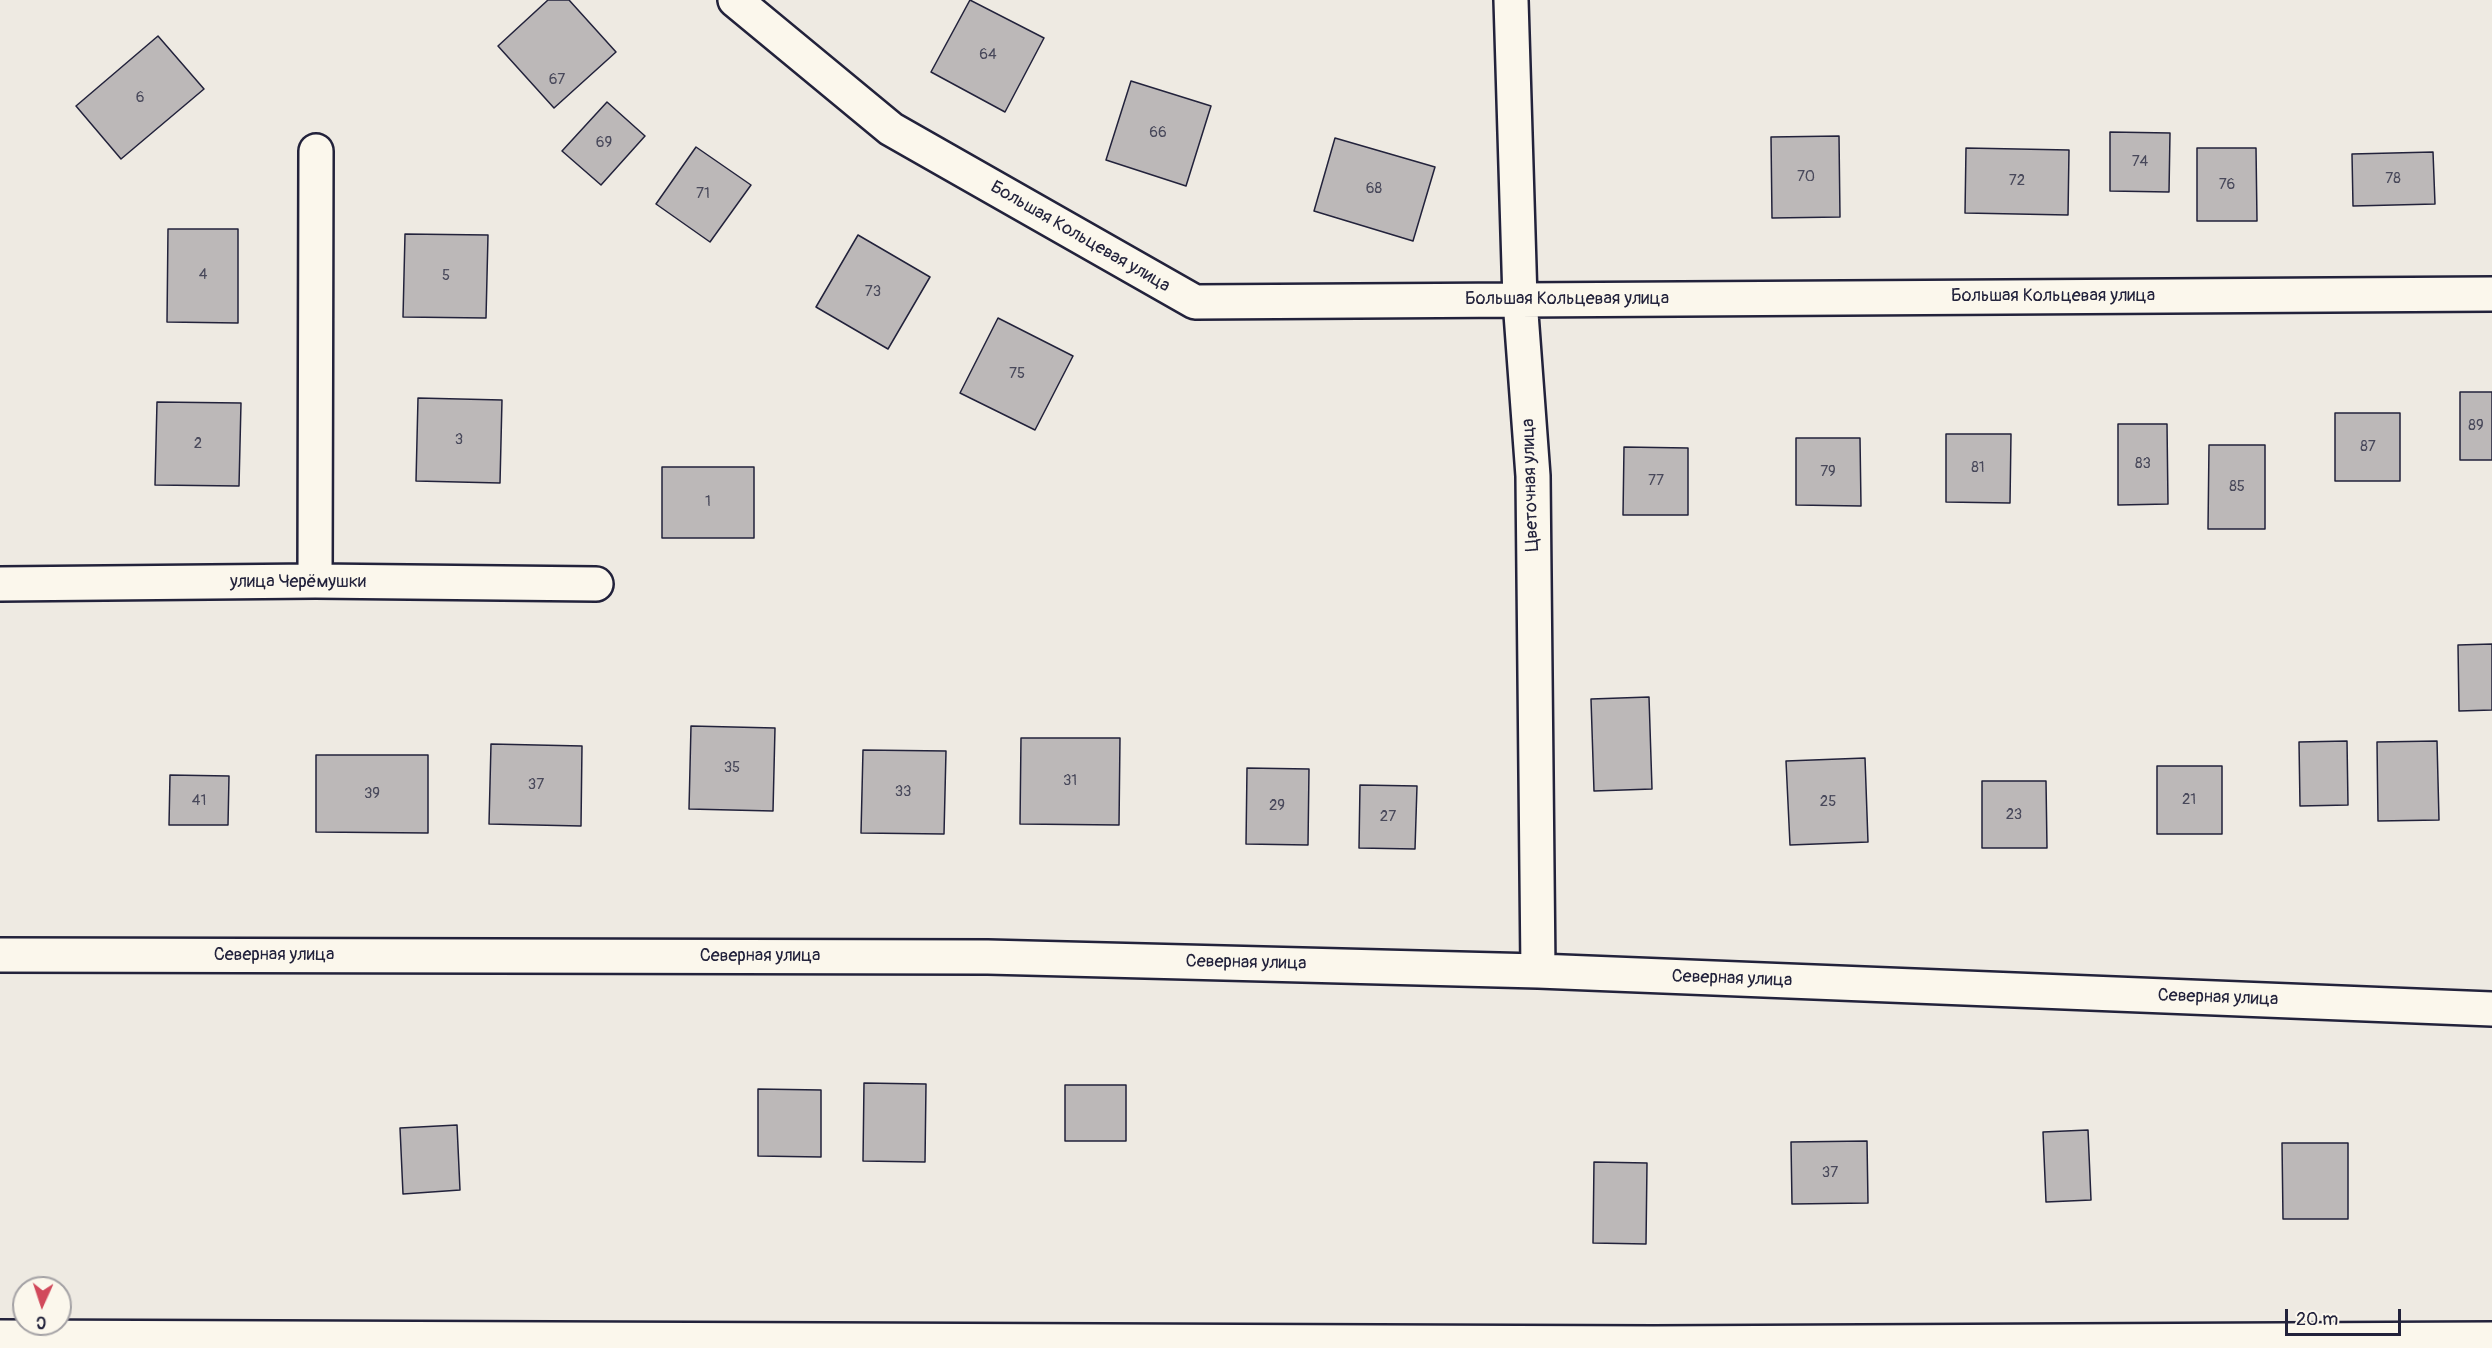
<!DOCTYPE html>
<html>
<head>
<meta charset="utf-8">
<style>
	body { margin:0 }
	#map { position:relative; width:2492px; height:1348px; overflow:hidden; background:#eeeae2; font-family:Pangolin,sans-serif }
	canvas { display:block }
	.north { position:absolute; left:12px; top:1276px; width:60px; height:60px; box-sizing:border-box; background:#fbf7ec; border:2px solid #a4a2a5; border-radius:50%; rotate:183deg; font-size:16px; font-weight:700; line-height:24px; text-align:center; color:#22223b }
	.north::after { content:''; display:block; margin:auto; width:21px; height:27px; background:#d1495b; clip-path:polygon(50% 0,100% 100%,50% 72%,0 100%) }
	.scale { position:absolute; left:2285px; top:1309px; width:116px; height:27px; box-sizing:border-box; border:3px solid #22223b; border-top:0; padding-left:8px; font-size:18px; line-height:21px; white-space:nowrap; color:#22223b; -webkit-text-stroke:4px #fbf7ec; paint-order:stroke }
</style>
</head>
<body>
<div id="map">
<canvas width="2492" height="1348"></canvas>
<div class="north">С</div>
<div class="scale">20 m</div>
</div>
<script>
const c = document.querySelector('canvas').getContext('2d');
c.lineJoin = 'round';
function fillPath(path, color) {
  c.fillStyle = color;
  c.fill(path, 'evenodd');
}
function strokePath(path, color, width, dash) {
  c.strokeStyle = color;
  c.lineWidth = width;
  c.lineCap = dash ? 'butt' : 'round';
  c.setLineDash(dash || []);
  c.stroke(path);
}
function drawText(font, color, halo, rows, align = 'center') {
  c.font = font + ' Pangolin,sans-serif';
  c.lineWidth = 4.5;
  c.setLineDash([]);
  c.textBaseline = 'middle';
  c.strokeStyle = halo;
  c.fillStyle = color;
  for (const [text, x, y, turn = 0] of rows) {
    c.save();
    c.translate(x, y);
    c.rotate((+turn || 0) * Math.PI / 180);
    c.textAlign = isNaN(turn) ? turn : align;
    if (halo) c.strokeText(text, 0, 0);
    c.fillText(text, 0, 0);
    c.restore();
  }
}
const building = new Path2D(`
	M548,0h21l47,52 -62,56 -56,-62z
	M970,0l74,38 -39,74 -74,-40z
	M158,36l46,53 -83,70 -45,-53z
	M1131,81l80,25 -25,80 -80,-26z
	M607,102l38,34 -44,49 -39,-34z
	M2110,132l60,1 -1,59 -59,-1z
	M1839,136l1,81 -68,1 -1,-81z
	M1335,138l100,29 -22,74 -99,-30z
	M696,147l55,38 -41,57 -54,-38z
	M1966,148l103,2 -1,65 -103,-2z
	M2197,148h59l1,73h-60z
	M2433,152l2,52 -82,2 -1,-52z
	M168,229h70v94l-71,-1z
	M405,234l83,1 -2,83 -83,-1z
	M858,235l72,42 -42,72 -72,-42z
	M998,318l75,38 -38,74 -75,-37z
	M2460,392h32v68h-32z
	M418,398l84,2 -2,83 -84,-2z
	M157,402l84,1 -2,83 -84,-1z
	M2335,413h65v68h-65z
	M2118,424h49l1,80 -50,1z
	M1946,434h65l-1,69 -64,-1z
	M1796,438h64l1,68 -65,-1z
	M2209,445h56v84h-57z
	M1624,447l64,1v67h-65z
	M662,467h92v71h-92z
	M2492,644v66l-33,1 -1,-66z
	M1649,697l3,92 -58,2 -3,-92z
	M691,726l84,2 -2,83 -84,-2z
	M1021,738h99l-1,87 -99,-1z
	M2347,741l1,64 -48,1 -1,-64z
	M2437,741l2,79 -61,1 -1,-79z
	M491,744l91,2 -1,80 -92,-2z
	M863,750l83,1 -2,83 -83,-1z
	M316,755h112v78l-112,-1z
	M1865,758l3,84 -78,3 -4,-84z
	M2157,766h65v68h-65z
	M1247,768l62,1 -1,76 -62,-1z
	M170,775l59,1 -1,49h-59z
	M1982,781h64l1,67h-65z
	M1360,785l57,1 -2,63 -56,-1z
	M864,1083l62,1 -1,78 -62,-1z
	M1065,1085h61v56h-61z
	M758,1089l63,1v67l-63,-1z
	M457,1125l3,65 -57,4 -3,-66z
	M2088,1130l3,70 -45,2 -3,-70z
	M1867,1141l1,62 -76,1 -1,-62z
	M2282,1143h66v76h-65z
	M1594,1162l53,1 -1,81 -53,-1z`);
fillPath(building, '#bcb8b8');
strokePath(building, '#22223b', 1.5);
const street = new Path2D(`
	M735,0l156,129 304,173 1297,-8
	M1511,0l9,300 13,176 5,495
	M315,581l1,-430
	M0,584l315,-3 281,3
	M0,955l988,2 550,14 954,38
	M0,1337l1653,6 839,-4`);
strokePath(street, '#22223b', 38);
strokePath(street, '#fbf7ec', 33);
drawText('15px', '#48485a', null, [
	["64",988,55],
	["67",557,80],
	["6",140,98],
	["66",1158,133],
	["69",604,143],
	["74",2140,162],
	["70",1806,177],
	["78",2393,179],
	["72",2017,181],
	["76",2227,185],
	["68",1374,189],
	["71",703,194],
	["4",203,275],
	["5",446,276],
	["73",873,292],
	["75",1017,374],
	["89",2476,426],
	["3",459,440],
	["2",198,444],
	["87",2368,447],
	["83",2143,464],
	["81",1978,468],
	["79",1828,472],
	["77",1656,481],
	["85",2237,487],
	["1",708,502],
	["35",732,768],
	["31",1070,781],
	["37",536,785],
	["33",903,792],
	["39",372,794],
	["21",2189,800],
	["41",199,801],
	["25",1828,802],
	["29",1277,806],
	["23",2014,815],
	["27",1388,817],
	["37",1830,1173]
]);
drawText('18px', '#22223b', '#fbf7ec', [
	["Большая Кольцевая улица",1080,237,30],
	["Большая Кольцевая улица",2053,296],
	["Большая Кольцевая улица",1567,299],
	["Цветочная улица",1531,485,-92],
	["улица Черёмушки",298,582],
	["Северная улица",274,955],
	["Северная улица",760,956],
	["Северная улица",1246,963,1],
	["Северная улица",1732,979,2],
	["Северная улица",2218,998,2]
]);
</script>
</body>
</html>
